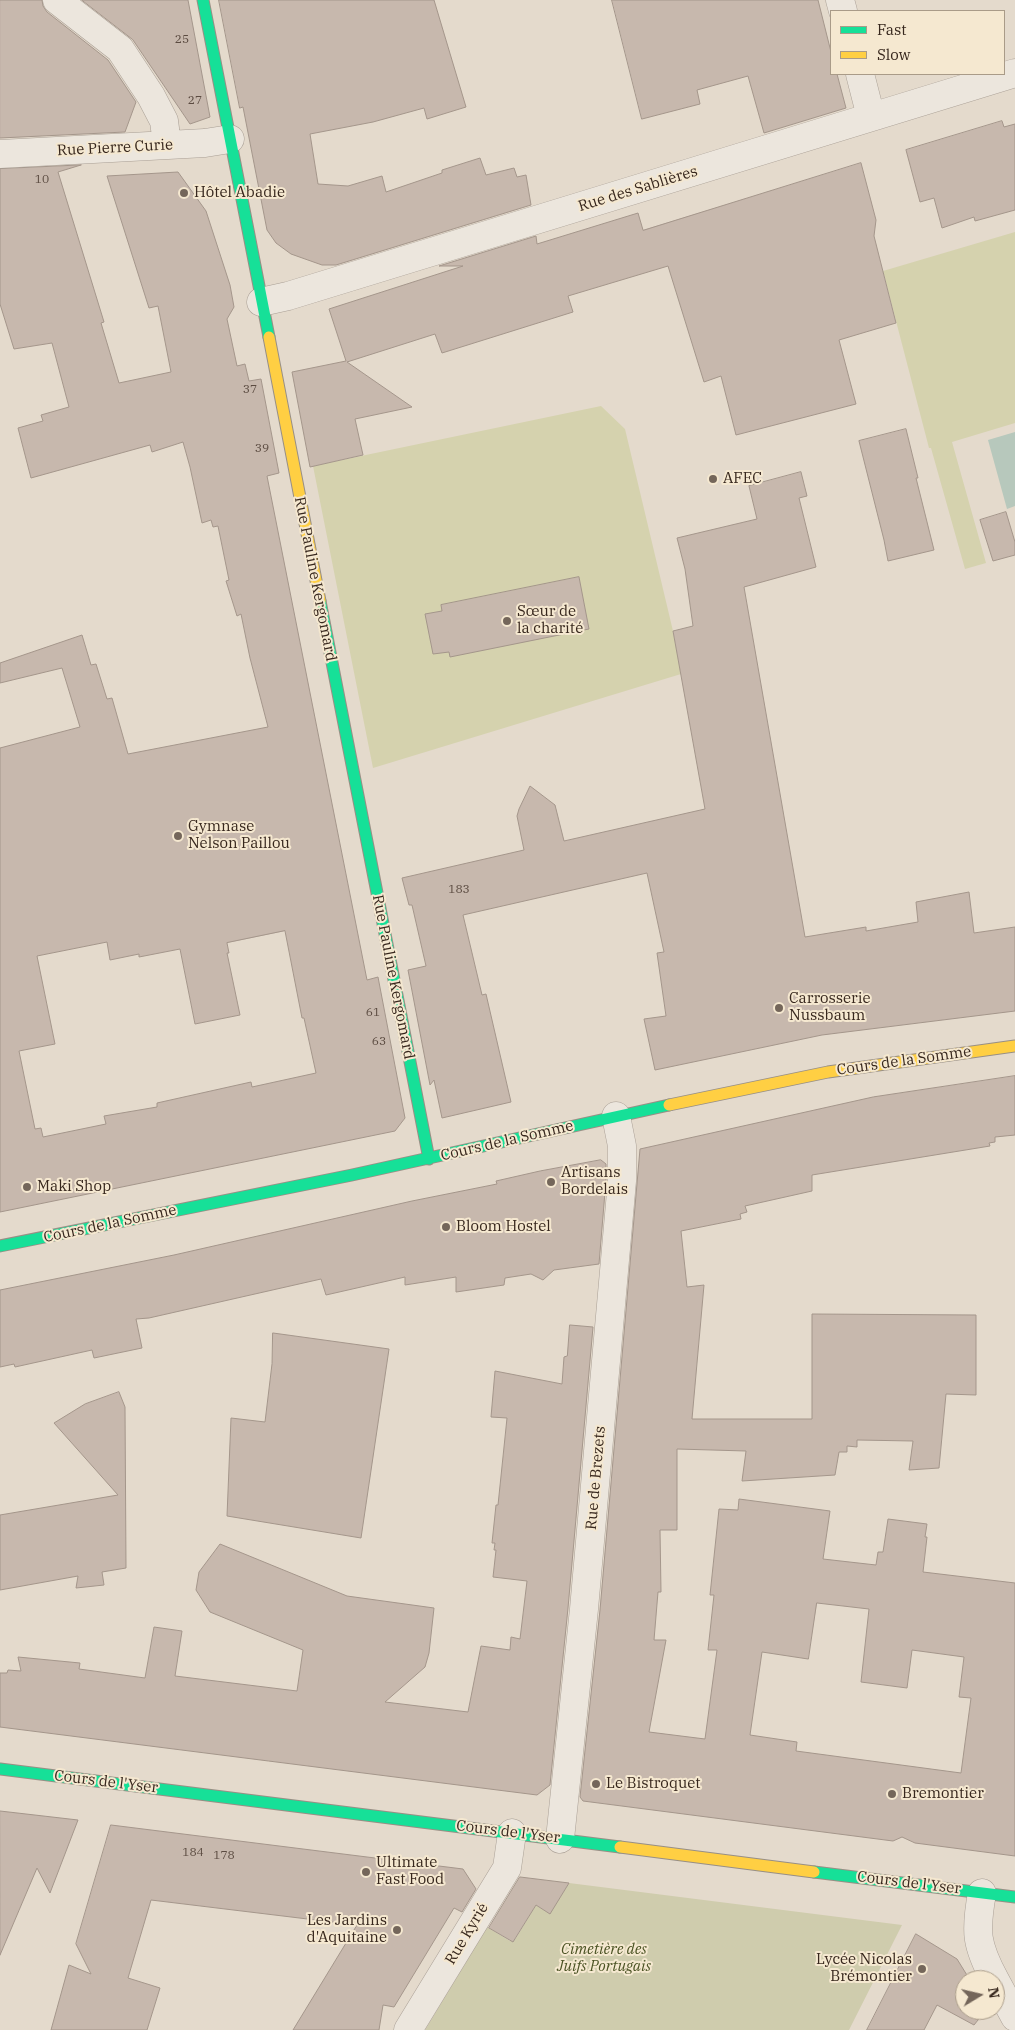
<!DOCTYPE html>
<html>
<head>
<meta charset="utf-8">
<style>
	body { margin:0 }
	#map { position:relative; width:1015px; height:2030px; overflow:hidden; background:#e4dacc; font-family:"IBM Plex Serif",serif }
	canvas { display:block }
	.legend { position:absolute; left:830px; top:10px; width:175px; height:65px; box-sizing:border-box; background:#f5e8d0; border:1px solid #a99b88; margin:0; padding:6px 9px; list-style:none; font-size:15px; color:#37271d }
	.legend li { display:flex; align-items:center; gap:10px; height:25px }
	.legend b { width:25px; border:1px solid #a99b88 }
	.north { position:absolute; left:955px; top:1970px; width:50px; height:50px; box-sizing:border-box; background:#f5e8d0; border:1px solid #a99b88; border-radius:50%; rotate:81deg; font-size:14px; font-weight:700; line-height:20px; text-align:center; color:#37271d }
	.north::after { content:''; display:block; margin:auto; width:18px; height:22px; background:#74665a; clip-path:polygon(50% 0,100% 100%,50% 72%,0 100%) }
</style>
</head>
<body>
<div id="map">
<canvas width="1015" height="2030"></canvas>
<ul class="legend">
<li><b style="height:6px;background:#16e098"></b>Fast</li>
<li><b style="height:6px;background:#ffcf43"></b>Slow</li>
</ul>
<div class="north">N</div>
</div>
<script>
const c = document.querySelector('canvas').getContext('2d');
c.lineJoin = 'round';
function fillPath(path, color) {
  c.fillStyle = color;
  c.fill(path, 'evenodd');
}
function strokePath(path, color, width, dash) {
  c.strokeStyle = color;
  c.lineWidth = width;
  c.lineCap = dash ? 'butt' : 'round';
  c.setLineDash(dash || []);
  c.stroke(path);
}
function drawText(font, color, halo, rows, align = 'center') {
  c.font = font + ' "IBM Plex Serif",serif';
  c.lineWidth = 4;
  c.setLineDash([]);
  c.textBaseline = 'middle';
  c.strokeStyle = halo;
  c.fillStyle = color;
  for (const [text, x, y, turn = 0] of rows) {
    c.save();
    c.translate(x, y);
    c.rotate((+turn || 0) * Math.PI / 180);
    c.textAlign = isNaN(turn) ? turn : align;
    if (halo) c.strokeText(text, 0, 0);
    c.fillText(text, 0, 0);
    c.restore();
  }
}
fillPath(new Path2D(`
	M1015,232v191l-63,19 34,121 -21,6 -34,-121h-2l-46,-177z
	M601,406l24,23 48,202 8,43 -308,94 -60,-302z`), '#d5d2ae');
fillPath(new Path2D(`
	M569,1883l333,42 -53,105h-424l62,-103 23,14 6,-3 20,-33 14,8z`), '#cfccad');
fillPath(new Path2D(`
	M1015,432v74l-8,3 -19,-69z`), '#b7c8bc');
const building = new Path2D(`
	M0,0h42l1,6 4,6 61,48 28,42 -11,30 -125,6z
	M82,0h106l22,117 -20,7 -57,-84z
	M219,0h215l32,107 -39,12 -3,-11 -51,14 -63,12 8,50 30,2 34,-10 4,16 56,-19v-3l38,-12 6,17 28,-7 3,9 9,-2 5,30 -195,60h-14l-31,-11 -15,-11 -9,-13 -24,-123 -3,1z
	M612,0h206l13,52v22h6l9,34 -82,25 -16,-57 -51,14 3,14 -58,15z
	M1002,121l2,6 11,-3v86l-40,11 -1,-4 -32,11 -8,-30 -14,4 -14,-52z
	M861,163l15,57 -2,16 22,87 -57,17 17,64 -120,31 -15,-59 -17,6 -36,-116 -100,30 5,16 -131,41 -7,-19 -88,28 65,45 -57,12 8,36 -53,12 -18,-95 54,-11 -17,-52 134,-43h-24l97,-30 1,8 101,-31 5,17z
	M81,165l-23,7 46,150 -3,1 18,60 52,-11 -13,-66 -9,2 -42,-132 71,-4 28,39 24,74 4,22 -7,12 10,47 8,-2 4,17 12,-2 18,94 -12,3 100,504 11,-3 27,141 -10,13 -395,81v-464l80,-21 -18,-59 -62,15v-20l82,-28 9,30 5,-1 11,35 5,-1 16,56 140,-27 -18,-69 -9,-44 -4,2 -11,-35 3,-1 -11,-54 -5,1 -2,-7 -9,3 -12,-56 -7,-25 -31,10 -2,-7 -119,33 -13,-50 25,-7 -2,-6 28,-8 -17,-64 -38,6 -14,-45v-135zM285,931l17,87h2l12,55 -64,14 -1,-5 -94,21v4l-53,9 2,8 -63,13 -2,-9 -6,1 -16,-78 36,-7 -18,-88 70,-14 3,18 29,-6v3l41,-8 15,75 45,-9 -13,-62h2l-2,-10z
	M906,429l12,49h-2l18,72 -46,11 -4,-21 -25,-99z
	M801,472l6,24 -8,2 17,69 -72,20 61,350 61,-10v4l52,-9 -2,-20 53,-10 5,41 41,-6v84l-193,24 -167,35 -11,-51 22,-3 -9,-63 7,-1 -17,-79 -184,42 19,80 4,-1 25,108 -69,16 -8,-38 -4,5 -22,-115 18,-4 -14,-61h-3l-7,-27 122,-28 -7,-34 2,-7 11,-23 25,19 9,36 141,-32 -32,-178 20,-5 -8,-57 -8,-31 80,-19 -8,-33z
	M1006,512l9,30v13l-22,6 -13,-41z
	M579,577l10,52 -139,28 -1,-5 -16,2 -8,-40 17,-3 -1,-6z
	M1015,1076v59l-20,2v5l-6,1 1,3 -178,29v16l-67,15 2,6 -7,2 1,5 -60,12 6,56 17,-2 -12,134h120v-105l164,1v80l-30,-1 -7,74 -30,2 4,-29 -56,-1v7l-10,-1v6h-8l-4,23 -93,6 4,-30 -69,-2v81h-17l1,62h-3l-4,48h12l-17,92 56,7 12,-89h-9l6,-55h-4l9,-86 19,1 1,-11 91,12 -7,48 53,6 2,-13h5l5,-33 39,5 -2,13h2l-4,35 92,11v273l-100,-13 -13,-6 -9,4 -310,-40 -3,-4 20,-187 40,-461 233,-52zM817,1603l52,6 -8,73 46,6 5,-38 52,7 -5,40 12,1 -10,75 -165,-22 1,-9 -47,-7 12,-83 46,7z
	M601,1160l5,4v16l-7,84 -45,6 -11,10 -12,-6 -26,4 -1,7 -48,7v-15l-51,8v-8l-79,18 -5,-16 -172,39 -13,1 6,29 -48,10 -2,-8 -77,17 -1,-3 -14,3v-77l174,-35 238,-54 85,-17 -1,-3 44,-10z
	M570,1325l23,2 -25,281 -18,177 -13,10 -537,-68v-54h7l1,-3 13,1 -3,-14 62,6 -1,6 66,9 9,-51 28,4 -7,45 122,15 6,-41 -93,-38 -14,-22 3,-18 21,-28 127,52 87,12 -5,45 -4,14 -40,35 83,10 13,-66 29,4 1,-13 9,2 7,-58 -34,-4 3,-27h-2l1,-7h-3l4,-38h2l9,-87 -16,-1 4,-46 67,13 2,-27 3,-1z
	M273,1333l116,16 -28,189 -134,-22 4,-98 34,4 7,-58z
	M119,1392l6,15 1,161 -24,4 2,13 -28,3 2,-12 -78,14v-75l118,-20 -64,-72 31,-19z
	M0,1811l78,9 -28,73 -13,-25 -37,87z
	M111,1825l352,44 13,20 -14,23 -8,-4 -60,99 -11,-2 -4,25h-86l64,-105 -206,-25 -23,78 32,10 -13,42h-96l18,-65 22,9 -15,-30z
	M520,1877l49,6 -19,31 -14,-9 -23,37 -24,-14z
	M916,1934l41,25 13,21h-5v30h21l-12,15 -37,-20 -13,25h-57z`);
fillPath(building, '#c7b8ad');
strokePath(building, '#a4968b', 1);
const street = new Path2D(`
	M57,0l63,49 31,47 13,25 3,23
	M840,0l3,11
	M860,74l11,43
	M0,154l205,-11 25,-4
	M261,302l27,-6 727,-223
	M560,1839l24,-230 38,-428v-35l-6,-30
	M982,1893c-7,39 -6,52 13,87
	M995,1980l20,37
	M408,2030l99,-162 5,-35`);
const fast = new Path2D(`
	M203,0l66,337
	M320,601l109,558
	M0,1246l352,-71 317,-70
	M0,1769l620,78
	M814,1872l201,25`);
const slow = new Path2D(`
	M269,337l51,264
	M669,1105l159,-33 187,-26
	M620,1847l194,25`);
strokePath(street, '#a99f95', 29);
strokePath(fast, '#988f85', 13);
strokePath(slow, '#988f85', 13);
strokePath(street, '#ece6dd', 28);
strokePath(fast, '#16e098', 11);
strokePath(slow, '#ffcf43', 11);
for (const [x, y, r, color] of [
	[184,193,5,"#74665a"],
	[713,479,5,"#74665a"],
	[507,621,5,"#74665a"],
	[178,836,5,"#74665a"],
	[779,1008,5,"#74665a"],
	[551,1182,5,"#74665a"],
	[27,1187,5,"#74665a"],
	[446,1227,5,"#74665a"],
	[596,1784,5,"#74665a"],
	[892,1794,5,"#74665a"],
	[366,1872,5,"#74665a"],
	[397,1930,5,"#74665a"],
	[922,1969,5,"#74665a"]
]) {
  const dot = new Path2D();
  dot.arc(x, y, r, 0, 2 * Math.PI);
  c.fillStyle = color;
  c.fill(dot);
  strokePath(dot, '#f5e8d0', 2);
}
drawText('12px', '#5b4b41', null, [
	["25",182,40],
	["27",195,101],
	["10",42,180],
	["37",250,390],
	["39",262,449],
	["183",459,890],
	["61",373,1013],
	["63",379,1042],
	["184",193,1853],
	["178",224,1856]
]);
drawText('15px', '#37271d', '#f5e8d0', [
	["Rue Pierre Curie",115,148,-3],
	["Rue des Sablières",638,189,-17],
	["Rue Pauline Kergomard",315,579,79],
	["Rue Pauline Kergomard",393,977,79],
	["Cours de la Somme",904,1061,-8],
	["Cours de la Somme",507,1141,-13],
	["Cours de la Somme",110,1224,-12],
	["Rue de Brezets",596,1478,-85],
	["Cours de l'Yser",106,1782,7],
	["Cours de l'Yser",508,1832,7],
	["Cours de l'Yser",909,1883,7],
	["Rue Kyrié",467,1934,-59]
]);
drawText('15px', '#37271d', '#f5e8d0', [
	["Hôtel Abadie",194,193],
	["AFEC",723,479],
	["Sœur de",517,612],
	["la charité",517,629],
	["Gymnase",188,827],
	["Nelson Paillou",188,844],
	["Carrosserie",789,999],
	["Nussbaum",789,1016],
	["Artisans",561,1173],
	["Bordelais",561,1190],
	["Maki Shop",37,1187],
	["Bloom Hostel",456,1227],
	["Le Bistroquet",606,1784],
	["Bremontier",902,1794],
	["Ultimate",376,1863],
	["Fast Food",376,1880],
	["Les Jardins",387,1921,"right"],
	["d'Aquitaine",387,1938,"right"],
	["Lycée Nicolas",912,1960,"right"],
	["Brémontier",912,1977,"right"]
], 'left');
drawText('italic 15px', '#4b5324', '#f5e8d0', [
	["Cimetière des",604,1950],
	["Juifs Portugais",604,1967]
]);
</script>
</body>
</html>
